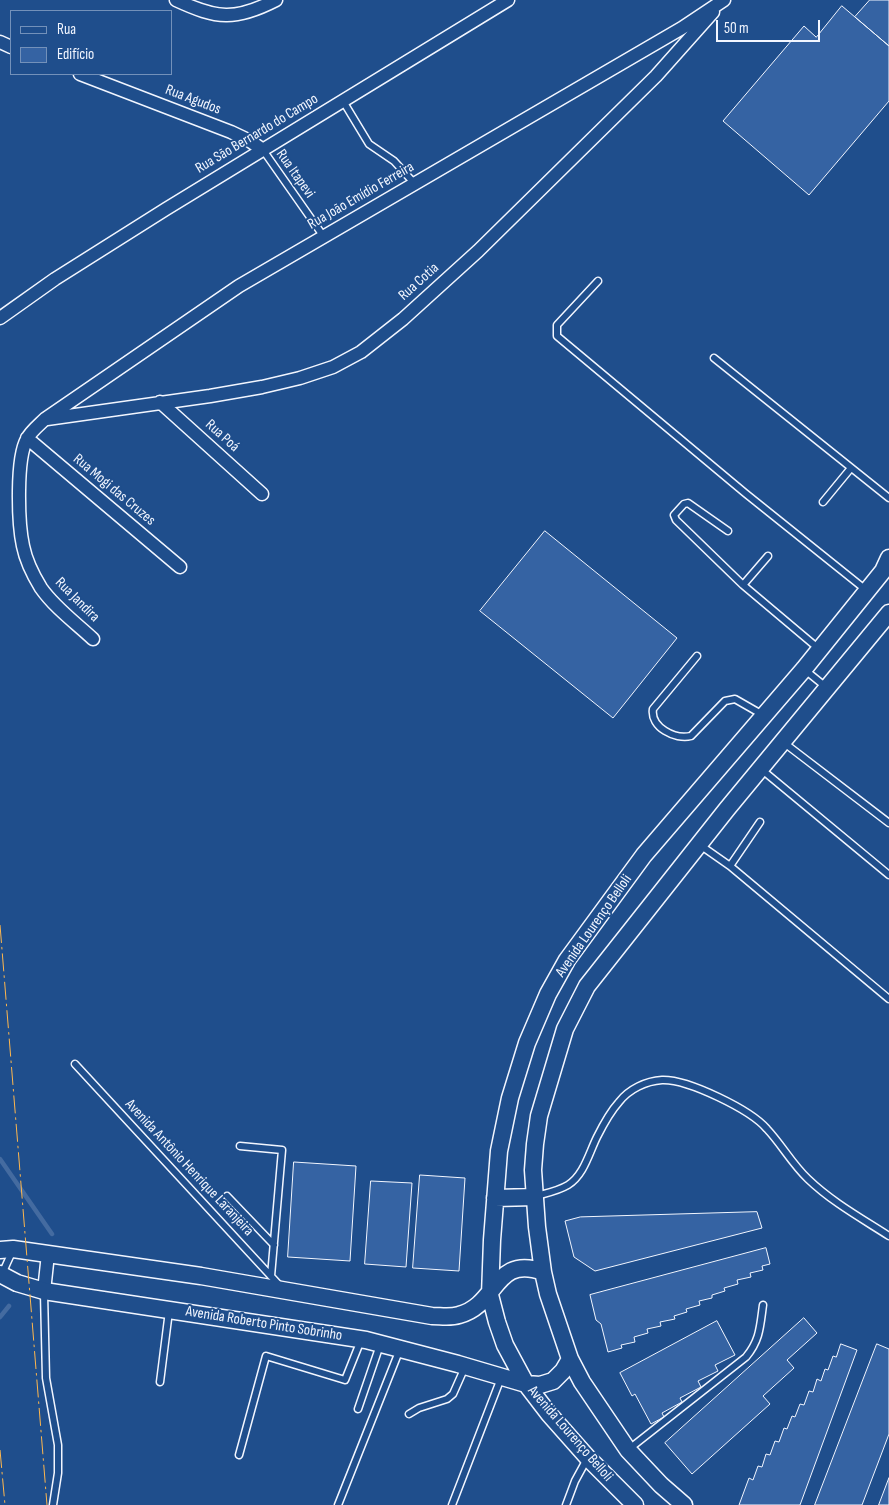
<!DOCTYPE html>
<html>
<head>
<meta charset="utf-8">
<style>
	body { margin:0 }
	#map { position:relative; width:889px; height:1505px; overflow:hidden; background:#1f4e8c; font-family:"Sofia Sans Condensed",sans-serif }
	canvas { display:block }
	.legend { position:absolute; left:10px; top:10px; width:162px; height:65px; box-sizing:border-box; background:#1f4e8c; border:1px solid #7391ba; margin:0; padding:6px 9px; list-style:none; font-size:15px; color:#f2f6ff }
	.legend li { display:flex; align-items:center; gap:10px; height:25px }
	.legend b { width:25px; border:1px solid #7391ba }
	.scale { position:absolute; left:716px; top:20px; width:104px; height:22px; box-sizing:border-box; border:2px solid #f2f6ff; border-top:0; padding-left:6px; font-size:15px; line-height:18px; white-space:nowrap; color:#f2f6ff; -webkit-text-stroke:4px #1f4e8c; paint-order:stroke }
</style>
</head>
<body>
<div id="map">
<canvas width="889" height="1505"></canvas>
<ul class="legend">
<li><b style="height:6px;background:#1f4e8c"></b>Rua</li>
<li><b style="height:14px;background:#3563a3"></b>Edifício</li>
</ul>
<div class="scale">50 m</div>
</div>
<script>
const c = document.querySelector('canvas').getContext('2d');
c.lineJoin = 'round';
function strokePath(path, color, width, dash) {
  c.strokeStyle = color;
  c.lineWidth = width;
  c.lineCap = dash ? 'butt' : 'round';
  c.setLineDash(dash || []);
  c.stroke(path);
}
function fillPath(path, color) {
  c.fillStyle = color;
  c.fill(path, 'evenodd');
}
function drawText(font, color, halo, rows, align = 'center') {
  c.font = font + ' "Sofia Sans Condensed",sans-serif';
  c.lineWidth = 4;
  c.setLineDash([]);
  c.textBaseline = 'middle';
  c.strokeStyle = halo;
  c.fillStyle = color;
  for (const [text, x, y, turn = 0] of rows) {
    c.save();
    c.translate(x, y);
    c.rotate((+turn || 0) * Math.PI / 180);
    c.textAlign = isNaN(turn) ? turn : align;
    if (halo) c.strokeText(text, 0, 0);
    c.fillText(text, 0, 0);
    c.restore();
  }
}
strokePath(new Path2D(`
	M0,1159l52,75
	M0,1317l9,-11`), '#446ba0', 4.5);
const building = new Path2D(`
	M870,0h19v46l-34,-29z
	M842,6l47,40v55l-80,94 -86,-74 81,-95 12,11z
	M545,531l132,107 -64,80 -133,-107z
	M294,1162l62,4 -6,95 -62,-4z
	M420,1175l45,3 -6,93 -46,-3z
	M371,1181l41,2 -6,84 -41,-3z
	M757,1212l5,16 -167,43 -21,-14 -9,-36 15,-4z
	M766,1248l4,16 -8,2 1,4 -13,3 1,4 -14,3 1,4 -14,4 1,3 -13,4v3l-13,3 1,4 -14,4 1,3 -13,4 1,3 -15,3 1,4 -14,3 1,4 -14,4 1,5 -14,3 1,3 -14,4 -7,-28 -5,-4 -6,-25z
	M804,1318l13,15 -30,27 7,8 -31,28 7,8 -78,70 -27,-31z
	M717,1321l18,34 -20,10 3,6 -20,10 3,6 -21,11 2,4 -20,11 2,4 -13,7 -16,-30 -3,2 -12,-23z
	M841,1344l16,6 -57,155h-61l10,-27 4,2 5,-14 4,1 4,-13 4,1 5,-14 4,1 5,-14 3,1 5,-13 3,1 5,-13 4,1 5,-14 4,1 4,-13 4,2 4,-12 3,1 5,-14 3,1z
	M877,1344l12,5v85l-27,71h-47z
	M889,1478v27h-10z`);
fillPath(building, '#3563a3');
strokePath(building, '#f2f6ff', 1);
const service = new Path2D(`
	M343,101l26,43 25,17 21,23
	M263,150l61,87
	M598,281l-41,44v11l188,157 121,97
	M714,358l175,140
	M823,502l28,-34
	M728,531l-40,-28 -4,1 -10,11 2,5 67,65 76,64
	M743,585l25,-29
	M697,656l-44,53c-3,18 22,31 38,27l34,-35 10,-2 28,16
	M805,670l21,17
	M783,742l106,81
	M761,769l128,106
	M700,845l30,21 30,-44
	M730,866l159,133
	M75,1064l206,223
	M240,1146l42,4 -11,126
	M227,1196l47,49
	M536,1196c11,-3 22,-5 32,-11 16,-10 21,-32 29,-48 6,-12 13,-25 22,-35 10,-13 27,-21 43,-22 26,-1 89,30 105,49 15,16 25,35 41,50 24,23 53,39 81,57
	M2,1274l10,-22
	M44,1293l2,85 12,67v28l-5,32
	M160,1382l9,-71
	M358,1409l22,-64
	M409,1414l10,-6 28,-9 6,-5 12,-27
	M629,1449l117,-92c14,-17 14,-30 17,-52
	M239,1455l27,-99 79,24 16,-40
	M338,1505l62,-156
	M452,1505l49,-127
	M566,1505l9,-24 12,-22`);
const minor = new Path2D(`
	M176,0c41,19 59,21 100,0
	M0,42l11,5
	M80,74l151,58 19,9 13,9
	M0,318l55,-39 111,-70 342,-209
	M160,402l102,92
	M47,419l163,-23 52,-9 38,-9 33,-11 28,-15 42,-33 75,-68 178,-175 57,-64
	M27,438l153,129
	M93,639c-17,-16 -38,-31 -52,-51 -8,-13 -15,-27 -18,-42 -5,-23 -7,-88 4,-107 3,-7 12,-14 18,-20l194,-133 443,-258 42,-28
	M44,1291l4,-37`);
const tertiary = new Path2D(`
	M495,1198l40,-1
	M0,1250l13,-1 188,27 231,40c9,0 18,2 27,-1 39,-10 35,-61 84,-43
	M0,1274l17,9 27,8 322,49 92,24 68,20 14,1 13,-4 10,-10 7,-12
	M635,1505l-47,-47 -39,-44 -23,-30 -21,-39 -8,-23 -7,-27 2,-55 7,-89 11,-53 17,-55 21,-49 19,-34 77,-105 160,-186 79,-98 6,-13
	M684,1505l-23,-20 -33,-35 -46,-68 -12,-23 -22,-65 -5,-22 -6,-45 -4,-57 2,-26 4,-28 26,-87 22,-43 140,-177 162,-196`);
strokePath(service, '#f2f6ff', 9);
strokePath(minor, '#f2f6ff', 15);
strokePath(tertiary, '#f2f6ff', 19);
strokePath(service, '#1f4e8c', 6);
strokePath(minor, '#1f4e8c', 12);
strokePath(tertiary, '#1f4e8c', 16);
strokePath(new Path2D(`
	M0,925l47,580
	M0,1450l5,55`), '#ffb74d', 1, [18, 4, 2.5, 4]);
drawText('15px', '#f2f6ff', '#1f4e8c', [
	["Rua Agudos",193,100,21],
	["Rua São Bernardo do Campo",257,134,-31],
	["Rua Itapevi",295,174,55],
	["Rua João Emídio Ferreira",361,196,-30],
	["Rua Cotia",419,282,-42],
	["Rua Poá",222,436,42],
	["Rua Mogi das Cruzes",114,490,40],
	["Rua Jandira",77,600,45],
	["Avenida Lourenço Belloli",594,926,-55],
	["Avenida Antônio Henrique Laranjeira",189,1168,47],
	["Avenida Roberto Pinto Sobrinho",264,1324,9],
	["Avenida Lourenço Belloli",570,1434,49]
]);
</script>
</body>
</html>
